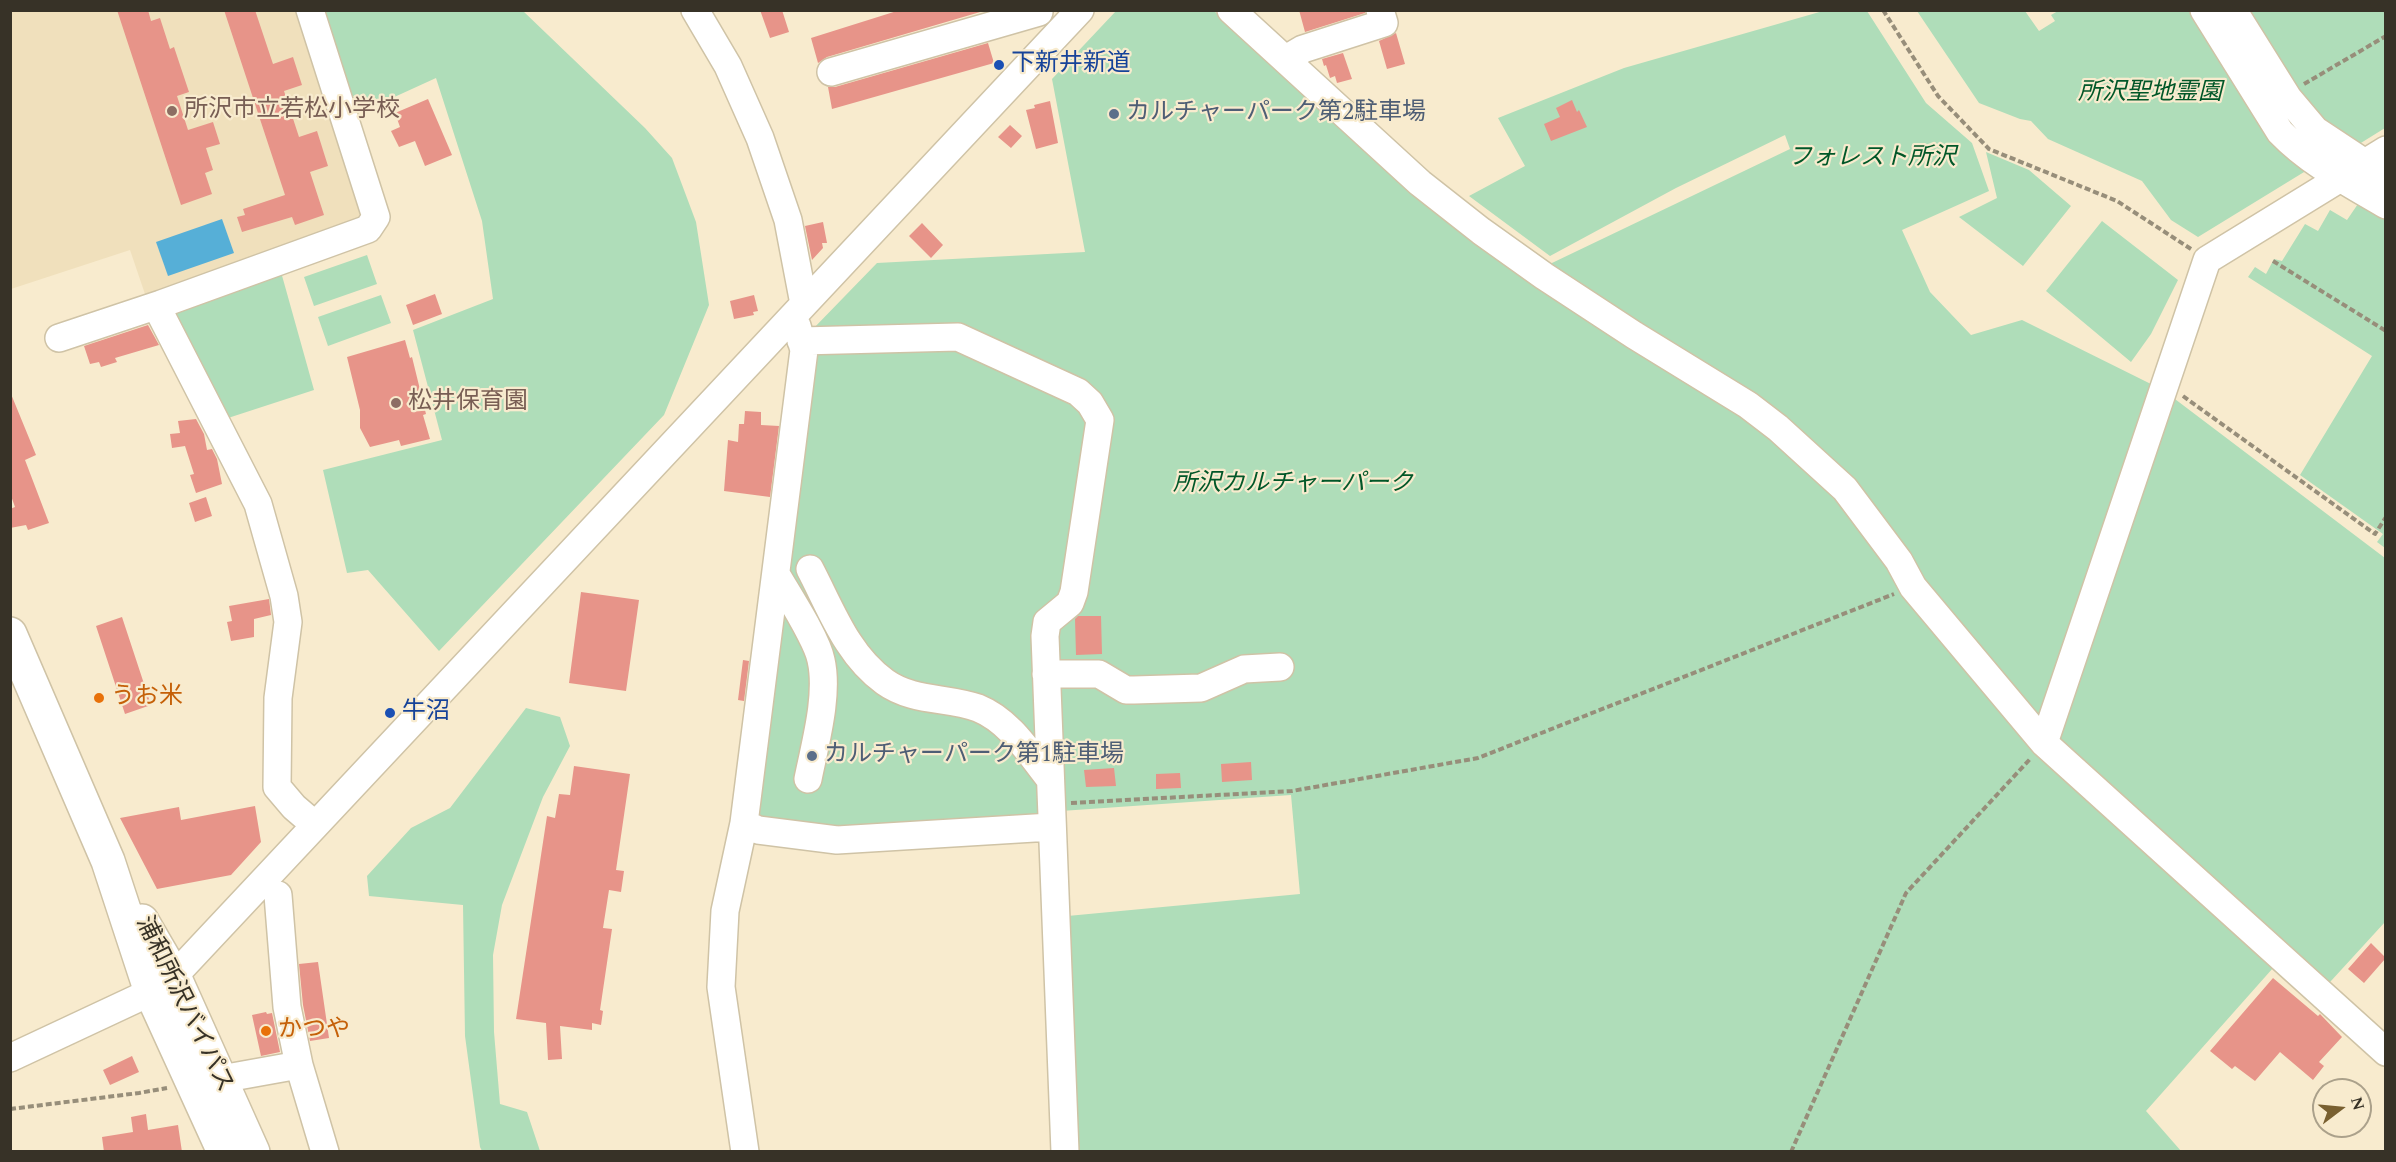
<!DOCTYPE html>
<html>
<head>
<meta charset="utf-8">
<style>
	body { margin:0 }
	#map { position:relative; width:2396px; height:1162px; overflow:hidden; background:#f8ebce; font-family:Spectral,serif }
	canvas { display:block }
	.frame { position:absolute; inset:0; border:12px solid #373227; pointer-events:none }
	.north { position:absolute; left:2312px; top:1078px; width:60px; height:60px; box-sizing:border-box; background:#f8ebce; border:2px solid #aba18b; border-radius:50%; rotate:74deg; font-size:16px; font-weight:700; line-height:24px; text-align:center; color:#373227 }
	.north::after { content:''; display:block; margin:auto; width:21px; height:27px; background:#796031; clip-path:polygon(50% 0,100% 100%,50% 72%,0 100%) }
</style>
</head>
<body>
<div id="map">
<canvas width="2396" height="1162"></canvas>
<div class="frame"></div>
<div class="north">N</div>
</div>
<script>
const c = document.querySelector('canvas').getContext('2d');
c.lineJoin = 'round';
function fillPath(path, color) {
  c.fillStyle = color;
  c.fill(path, 'evenodd');
}
function strokePath(path, color, width, dash) {
  c.strokeStyle = color;
  c.lineWidth = width;
  c.lineCap = dash ? 'butt' : 'round';
  c.setLineDash(dash || []);
  c.stroke(path);
}
function drawText(font, color, halo, rows, align = 'center') {
  c.font = font + ' Spectral,"Noto Sans JP",serif';
  c.lineWidth = 4.5;
  c.setLineDash([]);
  c.textBaseline = 'middle';
  c.strokeStyle = halo;
  c.fillStyle = color;
  for (const [text, x, y, turn = 0] of rows) {
    c.save();
    c.translate(x, y);
    c.rotate((+turn || 0) * Math.PI / 180);
    c.textAlign = isNaN(turn) ? turn : align;
    if (halo) c.strokeText(text, 0, 0);
    c.fillText(text, 0, 0);
    c.restore();
  }
}
fillPath(new Path2D(`
	M10,11h291l66,201 -4,13 -217,72 -16,-47 -119,39z`), '#f0e0bc');
fillPath(new Path2D(`
	M321,11h202l122,117 27,30 24,64 13,83 -45,110 -225,236 -71,-81 -21,3 -24,-103 119,-30 -29,-110 80,-31 -11,-78 -46,-143 -81,37z
	M1116,11h98l194,173 121,90 261,-125 -5,-14 -109,53 -126,68 -81,-60 56,-30 -27,-48 126,-50 199,-57h44l59,92 46,40 17,48 -87,39 28,62 41,43 51,-15 141,70 222,168v364l-65,71 -39,-34 -135,152 35,40h-1116l-8,-234 243,-23 -9,-99 -230,16 -17,12 -144,7 -130,-7 -10,-8 -6,-10 57,-474 66,-68 208,-11 -33,-173z
	M1917,11h108l14,20 16,-10 -4,-6 7,-4h141l110,158 -111,68 -27,-17 -29,-39 -94,-42 -17,-18 -11,-2 -41,-16z
	M2240,11h145v117l-29,18 -36,-21z
	M1986,152l43,18 42,36 -48,60 -64,-49 38,-19z
	M2362,198l23,15v335l-8,-6 6,-8 -83,-59 72,-119 -124,-79 7,-10 11,7 8,-15 8,2 23,-37 13,7 12,-21 17,10z
	M2102,221l76,59 -27,54 -20,28 -85,-71z
	M367,255l10,29 -63,22 -10,-29z
	M281,272l33,118 -89,29 -52,-99 4,-12z
	M381,295l10,28 -63,23 -10,-29z
	M526,708l34,9 10,29 -27,51 -41,108 -9,50 1,77 6,72 27,8 13,39h-58l-2,-4 -15,-111 -2,-131 -94,-9 -2,-20 44,-48 39,-20z`), '#afddb9');
fillPath(new Path2D(`
	M222,219l12,34 -66,23 -12,-34z`), '#56afd7');
fillPath(new Path2D(`
	M117,10h31l3,11 9,-3 10,31 4,-2 15,45 -12,4 11,34 25,-8 7,22 -14,4 7,22 -8,3 7,21 -31,11z
	M224,10h31l18,54 20,-7 9,28 -18,6 15,46 18,-6 11,35 -18,6 14,43 -29,10 -3,-8 -50,15 -5,-15 8,-2 -2,-6 42,-14z
	M760,10h22l7,22 -19,6z
	M900,10h87l-160,47 -9,6 -7,-25z
	M1299,10h66v3l-60,19z
	M1396,33l9,31 -18,5 -8,-28z
	M988,43l6,20 -162,46 -4,-22h7z
	M1343,53l9,26 -15,4 -2,-7 -5,2 -4,-13 -2,1 -2,-7z
	M428,99l24,56 -27,11 -10,-25 -16,6 -8,-16 9,-4 -5,-14z
	M1572,100l5,12 2,-2 8,17 -36,14 -7,-17 16,-7 -4,-9z
	M1050,101l8,42 -22,6 -10,-39 9,-2 -1,-3z
	M1010,125l12,11 -11,12 -13,-11z
	M823,222l4,21h-5l1,5 -11,12 -7,-34z
	M922,223l21,22 -12,13 -22,-22z
	M435,294l7,20 -29,11 -7,-20z
	M754,295l4,16 -5,1 1,3 -20,4 -4,-18z
	M148,325l11,20 -44,13 2,4 -16,5 -2,-5 -9,2 -6,-18z
	M405,340l5,18 2,-1 14,57 -3,1 7,24 -29,7 -2,-6 -29,7 -10,-19v-18l-13,-53z
	M11,394l25,61 -11,5 24,63 -21,7 -2,-5 -16,3v-19l5,-2 -5,-14z
	M745,411l16,1v13l18,1 -9,71 -46,-6 4,-51 10,2 1,-18h5z
	M196,419l8,15 3,16 5,-1 5,10 5,25 -26,9 -6,-18 4,-1 -9,-28 -13,2 -2,-14 10,-1 -2,-12z
	M206,497l6,19 -17,6 -6,-19z
	M581,592l58,8 -13,91 -57,-8z
	M269,599l2,16 -17,4v18l-23,4 -4,-19 5,-1 -3,-15z
	M1078,616h23l1,38 -26,1 -1,-36z
	M122,617l29,88 -26,9 -29,-88z
	M743,660l6,1 -5,40 -6,-1z
	M1251,762l1,18 -30,2 -1,-18z
	M574,766l56,8 -14,96 8,1 -3,21 -12,-2 -6,38 9,1 -12,81 3,1 -2,14 -9,-2v7l-32,-4 2,33 -14,1 -2,-37 -30,-4 31,-203 8,2 4,-24 11,1z
	M1114,768l2,18 -30,1 -2,-17z
	M1180,773l1,15 -25,1v-15z
	M255,806l6,36 -30,33 -74,14 -37,-71 59,-11 2,13z
	M2371,943l14,14v2l-21,24 -16,-14z
	M318,962l11,76 -19,3 -7,-36 -4,-41z
	M2273,978l45,38 2,-2 22,23 -23,25 5,4 -11,14 -33,-28 -25,29 -20,-15 -3,3 -22,-18z
	M266,1012l1,2 5,-1 8,39 -19,4 -9,-41z
	M132,1056l7,16 -29,13 -7,-15z
	M146,1114l2,16 30,-5 4,27h-78l-2,-15 31,-5 -2,-15z`), '#e79489');
const minor = new Path2D(`
	M310,10l66,207 -8,12 -207,75 1,13 96,187 26,92 4,26 -10,76 -1,89 17,20 21,18
	M695,10l33,56 32,72 28,82 16,84
	M1231,10l189,173 61,48 63,45 90,59 114,70 30,23 67,61 54,72 14,26 131,156 342,309
	M2204,10l76,122c30,31 69,51 106,73
	M2233,10l55,88 27,32 71,47
	M1286,59l17,-10 81,-26 -4,-13
	M831,72l208,-60
	M59,338l102,-34
	M801,341l157,-4 120,55 12,11 10,17 -26,172 -4,11 -23,19 -2,14 20,516
	M810,569c21,40 37,86 75,113 28,20 62,15 93,26 32,13 51,45 71,70
	M776,574c12,21 41,65 45,86 8,35 -6,84 -13,119
	M1046,674h53l27,16h8l67,-2 43,-19 36,-2
	M2044,743l163,-483 179,-110
	M744,823l14,7 79,10 214,-13
	M278,895l9,112 12,58 26,87
	M10,1058l141,-66 23,-16 906,-966
	M221,1079l78,-14
	M745,1152l-24,-165 4,-76 19,-88 60,-473 -7,-24`);
const highway = new Path2D(`
	M10,634l98,227 43,131 73,160
	M142,921l32,55 79,176`);
strokePath(minor, '#cfc3a6', 30);
strokePath(highway, '#cfc3a6', 36);
strokePath(new Path2D(`
	M1883,10l55,86 51,53 128,52 74,48
	M2385,10l1,2
	M2304,84l82,-48
	M2273,261l113,70
	M2183,396l192,138 11,-17
	M1071,803l221,-12 186,-33 416,-164
	M10,1109l129,-16 28,-5
	M1791,1152l115,-259 125,-135`), '#978e7a', 4, [6, 3]);
strokePath(minor, '#fff', 27);
strokePath(highway, '#fff', 33);
for (const [x, y, r, color] of [
	[999,65,6,"#1a4fb4"],
	[172,111,6,"#8d6e63"],
	[1114,114,6,"#5c6f8a"],
	[396,403,6,"#8d6e63"],
	[99,698,6,"#e8710a"],
	[390,713,6,"#1a4fb4"],
	[812,756,6,"#5c6f8a"],
	[266,1031,6,"#e8710a"]
]) {
  const dot = new Path2D();
  dot.arc(x, y, r, 0, 2 * Math.PI);
  c.fillStyle = color;
  c.fill(dot);
  strokePath(dot, '#f8ebce', 2);
}
drawText('24px', '#164399', '#f8ebce', [
	["下新井新道",1011,65],
	["牛沼",402,713]
], 'left');
drawText('italic 24px', '#015728', '#f8ebce', [
	["所沢聖地霊園",2150,94],
	["フォレスト所沢",1872,159],
	["所沢カルチャーパーク",1293,485]
]);
drawText('24px', '#785e54', '#f8ebce', [
	["所沢市立若松小学校",184,111],
	["松井保育園",408,403]
], 'left');
drawText('24px', '#4e5e75', '#f8ebce', [
	["カルチャーパーク第2駐車場",1126,114],
	["カルチャーパーク第1駐車場",824,756]
], 'left');
drawText('24px', '#c56008', '#f8ebce', [
	["うお米",111,698],
	["かつや",278,1031]
], 'left');
drawText('24px', '#373227', '#f8ebce', [
	["浦和所沢バイパス",183,1005,64]
]);
</script>
</body>
</html>
